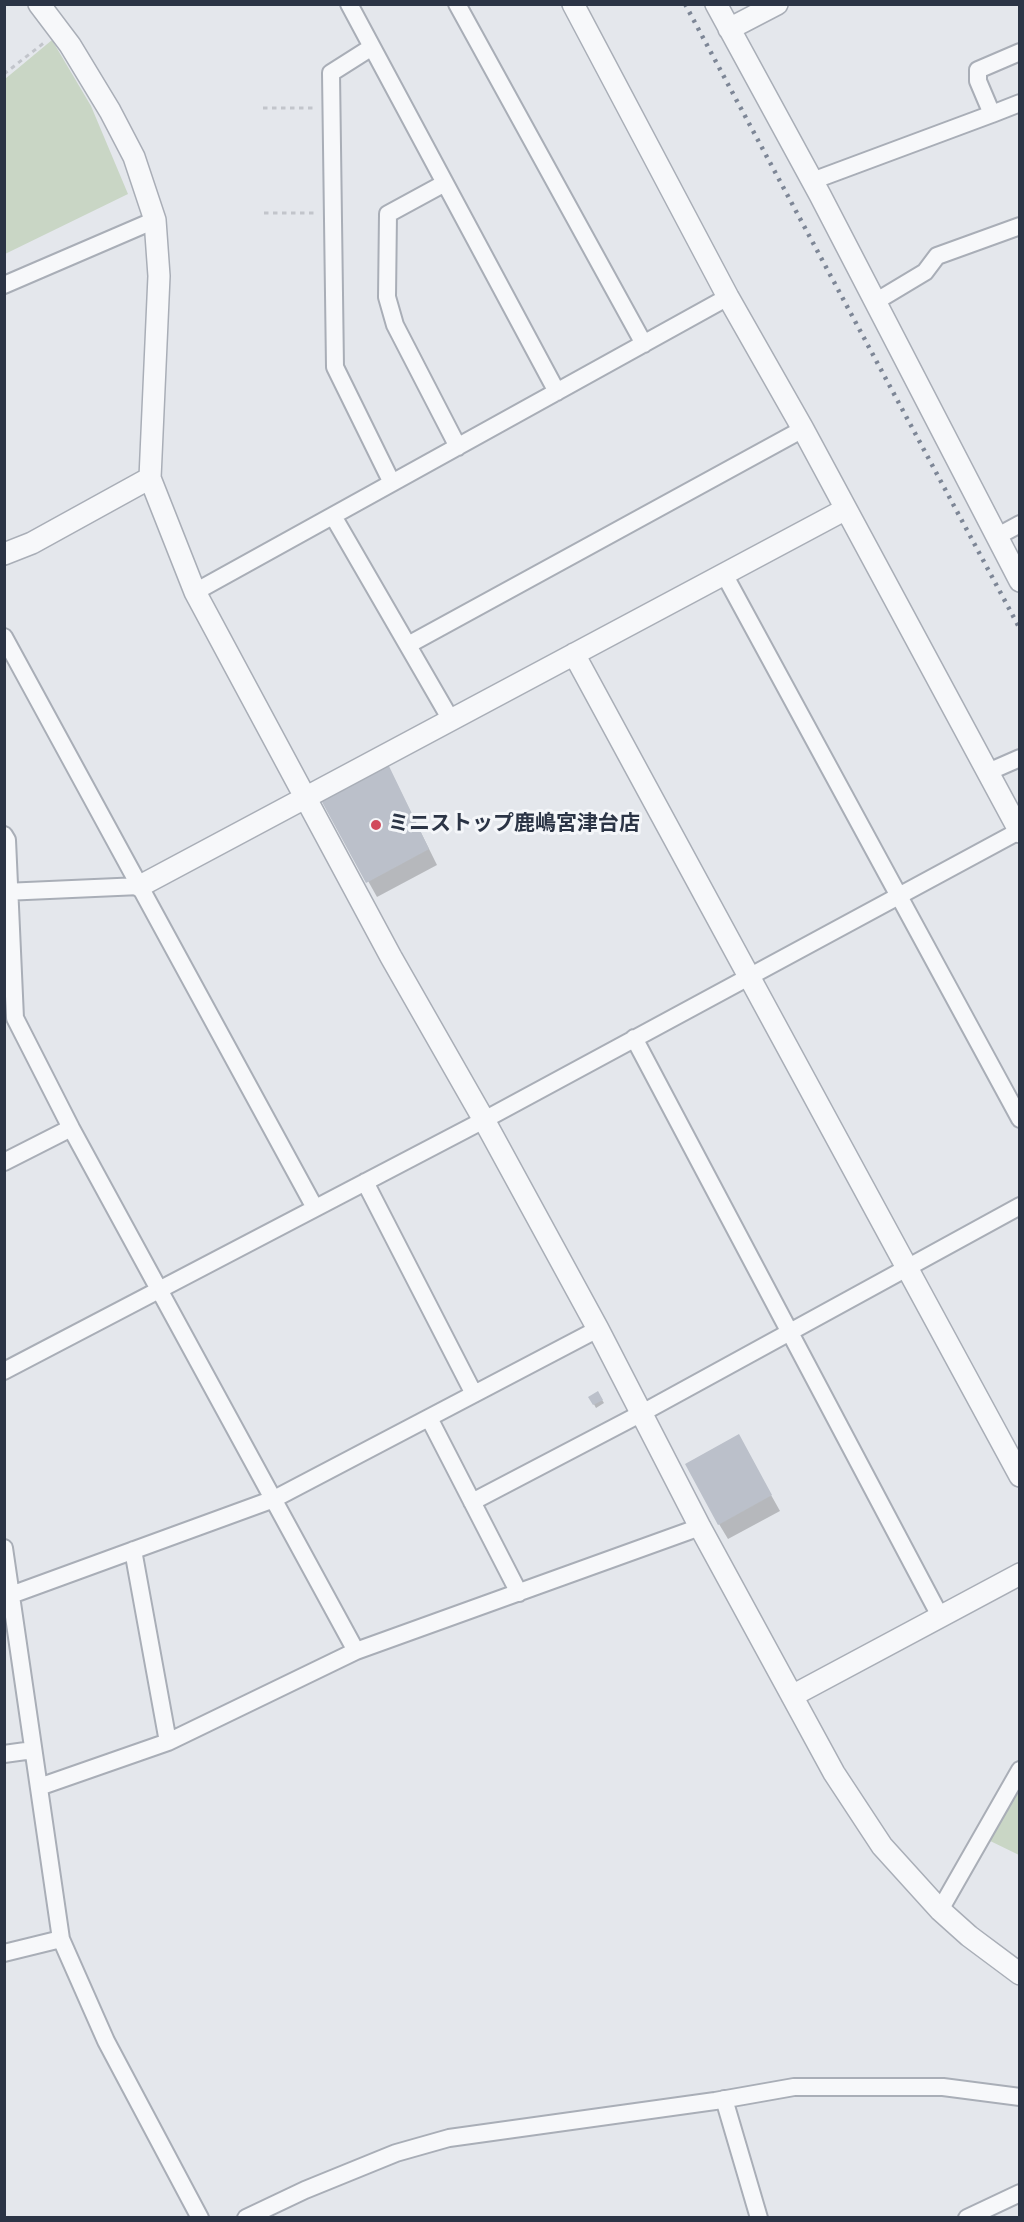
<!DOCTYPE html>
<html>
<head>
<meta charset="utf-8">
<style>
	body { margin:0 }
	#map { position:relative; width:1024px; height:2222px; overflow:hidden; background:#e4e7ec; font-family:Roboto,sans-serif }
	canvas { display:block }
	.frame { position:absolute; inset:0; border:6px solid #2b3445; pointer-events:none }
</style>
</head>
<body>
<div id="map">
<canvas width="1024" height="2222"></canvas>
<div class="frame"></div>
</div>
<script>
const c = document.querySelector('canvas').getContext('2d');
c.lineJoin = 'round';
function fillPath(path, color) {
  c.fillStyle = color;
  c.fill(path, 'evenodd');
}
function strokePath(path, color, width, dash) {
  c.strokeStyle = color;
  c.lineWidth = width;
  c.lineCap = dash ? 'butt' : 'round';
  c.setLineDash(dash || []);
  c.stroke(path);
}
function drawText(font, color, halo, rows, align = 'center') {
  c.font = font + ' Roboto,"Noto Sans JP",sans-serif';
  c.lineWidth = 6;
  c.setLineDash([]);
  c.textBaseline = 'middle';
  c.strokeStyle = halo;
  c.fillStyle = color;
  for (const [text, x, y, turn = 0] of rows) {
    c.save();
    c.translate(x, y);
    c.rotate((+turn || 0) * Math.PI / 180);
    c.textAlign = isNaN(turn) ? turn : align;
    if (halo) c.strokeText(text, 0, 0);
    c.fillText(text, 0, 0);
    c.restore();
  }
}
fillPath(new Path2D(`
	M52,40l39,66 37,88 -123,60v-175z
	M1019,1776v79l-37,-18z`), '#c9d6c5');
fillPath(new Path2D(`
	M395,780l42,85 -60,32 -53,-95z
	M598,1393l6,10 -8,5 -6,-11z
	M747,1452l33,59 -52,28 -9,-15z`), '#0003');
fillPath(new Path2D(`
	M387,762l42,87 -63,34 -44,-81 1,-6z
	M598,1391l5,9 -10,5 -5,-8z
	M739,1434l33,61 -54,30 -33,-61z`), '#bbc0ca');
const minor = new Path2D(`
	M349,4l208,388
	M457,4l187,340
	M372,47l-41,26 4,294 57,116
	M992,114l28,-11
	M812,181l180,-67 -14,-33v-11l42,-18
	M445,183l-57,31 -1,83 8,28 63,122
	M4,285l151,-65
	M875,302l50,-30 12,-16 83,-30
	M333,516l118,204
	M996,537l24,-13
	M724,574l296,545
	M195,592l533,-295
	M4,637l311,571
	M408,645l395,-216
	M988,772l32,-14
	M4,835l3,5 8,178 56,110 285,523
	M4,892l136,-6
	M634,1038l306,578
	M4,1162l67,-34
	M365,1182l109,212
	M4,1371l480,-251 535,-289
	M429,1418l90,175
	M472,1502l170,-89 378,-207
	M4,1548l57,391 45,102 94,177
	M133,1550l35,192
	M11,1595l263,-96 324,-170
	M4,1754l29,-4
	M39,1787l129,-45 188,-91 344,-124
	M940,1910l80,-140
	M4,1953l57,-14
	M724,2099l35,119
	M246,2218l59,-28 91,-37 53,-15 266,-37 79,-14h149l77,10
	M967,2218l53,-25`);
const tertiary = new Path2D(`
	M39,4l31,41 40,66 24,46 21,63 4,56 -9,202 45,114 196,365 93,163 114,209 102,198 134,246 48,73 58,64 29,26 51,38
	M573,4l155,293 75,132 217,403
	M716,4l104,191 200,386
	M729,29l48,-25
	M4,554l28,-11 118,-65
	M574,654l446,822
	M140,886l706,-377
	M792,1696l228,-122`);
strokePath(minor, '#a9aeb7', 20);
strokePath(tertiary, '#a9aeb7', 24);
strokePath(new Path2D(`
	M4,74l41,-32
	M263,108h52
	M264,213h52`), '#c2c5cb', 3, [4.5, 4.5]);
strokePath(minor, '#f7f8fa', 16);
strokePath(tertiary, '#f7f8fa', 21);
strokePath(new Path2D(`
	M685,4l335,625`), '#7d8696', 4.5, [3, 6]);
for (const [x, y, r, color] of [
	[376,825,6,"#d1495b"]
]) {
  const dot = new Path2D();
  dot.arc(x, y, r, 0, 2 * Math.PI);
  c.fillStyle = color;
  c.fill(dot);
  strokePath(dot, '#f4f6f9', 2);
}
drawText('bold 21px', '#2b3445', '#f4f6f9', [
	["ミニストップ鹿嶋宮津台店",388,825]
], 'left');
</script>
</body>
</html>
